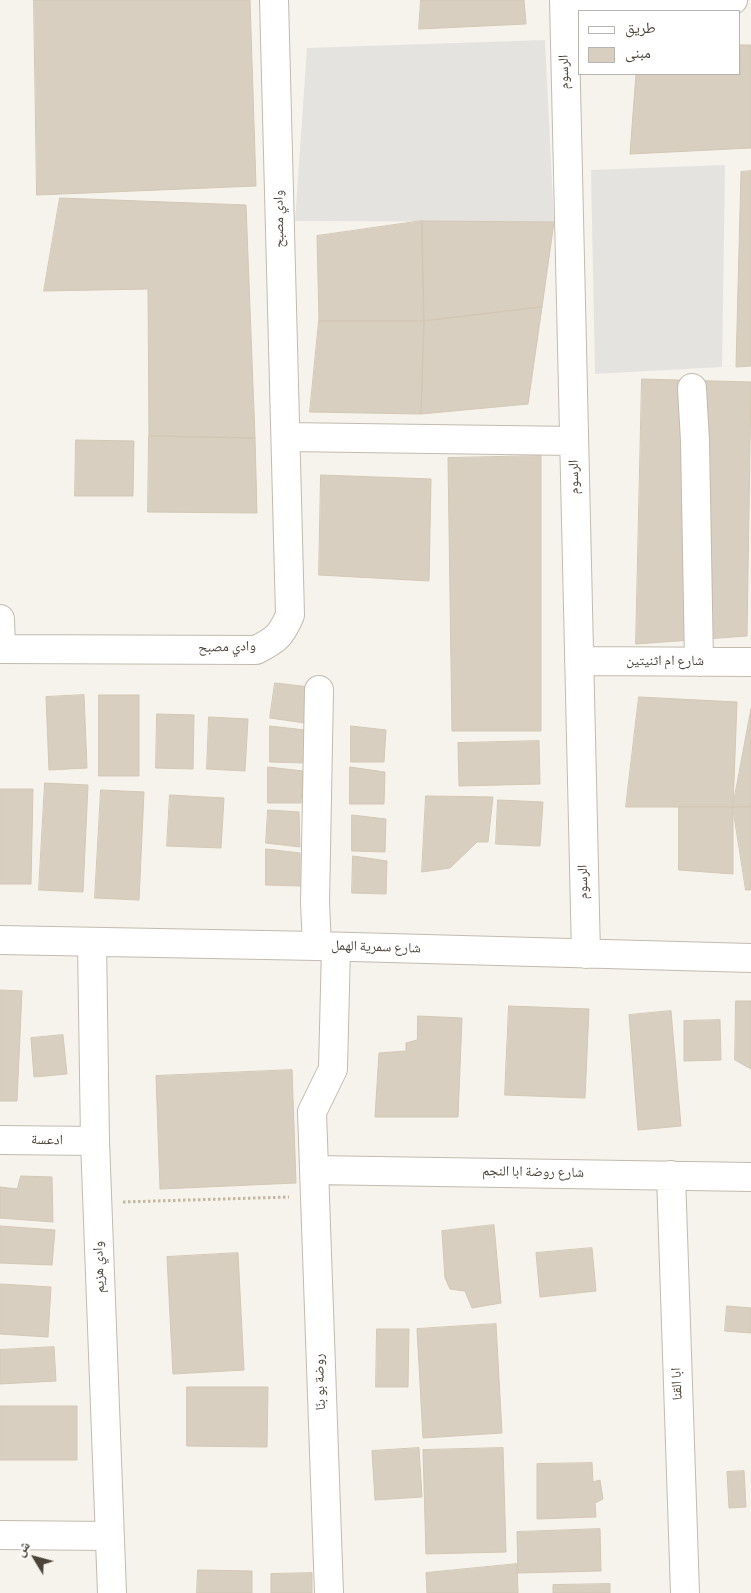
<!DOCTYPE html>
<html>
<head>
<meta charset="utf-8">
<style>
	body { margin:0 }
	#map { position:relative; width:751px; height:1593px; overflow:hidden; background:#f6f3ec; font-family:"Source Sans 3","Noto Naskh Arabic",sans-serif }
	canvas { display:block }
	.legend { position:absolute; left:578px; top:10px; width:162px; height:65px; box-sizing:border-box; background:#fff; border:1px solid #b7b4b0; margin:0; padding:6px 9px; list-style:none; font-size:15px; color:#4b4439 }
	.legend li { display:flex; align-items:center; gap:10px; height:25px }
	.legend b { width:25px; border:1px solid #b7b4b0 }
	.north { position:absolute; left:10px; top:1533px; width:50px; height:50px; -webkit-text-stroke:4px #fff; paint-order:stroke; rotate:307deg; font-size:14px; font-weight:700; line-height:20px; text-align:center; color:#4b4439 }
	.north::after { content:''; display:block; margin:auto; width:18px; height:22px; background:#4b4439; clip-path:polygon(50% 0,100% 100%,50% 72%,0 100%) }
</style>
</head>
<body>
<div id="map">
<canvas width="751" height="1593"></canvas>
<ul class="legend">
<li><b style="height:6px;background:#fff"></b>طريق</li>
<li><b style="height:14px;background:#d8cfc1"></b>مبنى</li>
</ul>
<div class="north">ش</div>
</div>
<script>
const c = document.querySelector('canvas').getContext('2d');
c.lineJoin = 'round';
function fillPath(path, color) {
  c.fillStyle = color;
  c.fill(path, 'evenodd');
}
function strokePath(path, color, width, dash) {
  c.strokeStyle = color;
  c.lineWidth = width;
  c.lineCap = dash ? 'butt' : 'round';
  c.setLineDash(dash || []);
  c.stroke(path);
}
function drawText(font, color, halo, rows, align = 'center') {
  c.font = font + ' "Source Sans 3","Noto Naskh Arabic",sans-serif';
  c.lineWidth = 5;
  c.setLineDash([]);
  c.textBaseline = 'middle';
  c.strokeStyle = halo;
  c.fillStyle = color;
  for (const [text, x, y, turn = 0] of rows) {
    c.save();
    c.translate(x, y);
    c.rotate((+turn || 0) * Math.PI / 180);
    c.textAlign = isNaN(turn) ? turn : align;
    if (halo) c.strokeText(text, 0, 0);
    c.fillText(text, 0, 0);
    c.restore();
  }
}
fillPath(new Path2D(`
	M545,40l9,182 -259,-1 12,-173z
	M725,165l-3,202 -127,7 -4,-204z`), '#e5e3e0');
const building = new Path2D(`
	M34,0h216l6,186 -219,9z
	M421,0h103l2,24 -107,5z
	M740,45h11v103l-121,6 6,-80h104z
	M751,171v195l-15,1 5,-195z
	M60,198l186,7 9,233 -106,-2 -1,-147 -104,2z
	M422,221l2,100h-105l-2,-85z
	M422,221l132,1 -12,85 -118,14z
	M542,307l-14,97 -107,10 3,-93z
	M319,321h105l-3,93 -111,-2z
	M642,379l109,3 -4,254 -111,8z
	M149,436l106,2 2,75 -109,-1z
	M76,440l58,1 -1,55h-58z
	M541,456v275h-89l-4,-273z
	M321,475l110,4 -2,102 -110,-6z
	M275,683l35,4 -5,36 -35,-5z
	M84,695l3,73 -38,2 -3,-73z
	M99,695h40v81h-40z
	M639,697l98,5 -4,105h-107z
	M751,709v98h-18z
	M157,714l37,1 -1,54 -37,-1z
	M209,717l39,2 -3,52 -38,-2z
	M270,726l35,4 -1,33 -34,-1z
	M351,726l35,4 -2,32h-33z
	M539,741l1,43 -81,2 -1,-43z
	M268,767l35,4 -2,32h-33z
	M350,767l35,5 -1,32h-34z
	M45,783l43,2 -5,107 -44,-2z
	M0,789h33l-2,95h-31z
	M101,790l43,2 -5,108 -44,-2z
	M170,795l54,3 -3,50 -54,-2z
	M426,796l67,1 -5,45h-11l-27,26 -28,4z
	M498,800l45,2 -3,44 -44,-2z
	M679,807h54v67l-54,-4z
	M733,807h18v83h-5z
	M268,810l31,2 1,35 -34,-4z
	M352,815l34,4 -1,33 -33,-1z
	M266,849l34,4v33l-34,-1z
	M353,856l34,5 -1,33 -34,-1z
	M0,990l22,1 -5,110h-17z
	M736,1001h15v68l-16,-9z
	M509,1006l80,3 -4,89 -80,-3z
	M671,1011l10,115 -43,4 -9,-115z
	M418,1016l44,2 -4,99h-83l4,-64 27,-2v-8l11,-3z
	M720,1020l1,40 -37,1v-40z
	M63,1035l4,39 -33,3 -3,-39z
	M292,1070l4,113 -136,6 -4,-113z
	M21,1176l31,1 1,45 -53,-4v-31l17,2z
	M494,1225l7,78 -29,5 -7,-17 -15,-2 -5,-11 -3,-47z
	M0,1226l55,4 -3,35 -52,-2z
	M592,1248l4,43 -56,6 -4,-44z
	M238,1253l6,117 -71,4 -6,-117z
	M0,1284l51,3 -3,50 -48,-3z
	M727,1306l24,2v25l-26,-2z
	M496,1324l6,109 -79,5 -6,-109z
	M377,1329h32l-1,58h-32z
	M54,1347l2,34 -56,3v-34z
	M187,1387h81l-1,60 -80,-1z
	M0,1406h77v54h-77z
	M419,1448l3,49 -47,3 -3,-49z
	M503,1448l3,104 -80,2 -3,-104z
	M592,1463l1,19 7,-2 3,19 -8,4 1,14 -59,2v-55z
	M744,1471l2,36 -17,1 -2,-36z
	M600,1529l1,42 -83,2 -1,-41z
	M517,1564l1,29h-91l-1,-20z
	M198,1570l54,1v22h-55z
	M312,1573v20h-41v-19z
	M610,1584v9h-57v-8z`);
fillPath(building, '#d8cfc1');
strokePath(building, '#d3c7b4', 1);
const minor = new Path2D(`
	M564,0l22,954
	M564,4l169,-4
	M692,388l3,53 4,221
	M286,437l288,4
	M0,619l1,30
	M0,649l256,1c20,-10 25,-14 34,-35l-16,-615
	M579,661l172,1
	M0,940l317,6 434,12
	M92,942l3,199 17,452
	M317,946l-2,-43 4,-213
	M0,1140l95,1
	M314,1170l437,7
	M671,1175l14,418
	M0,1535l110,1
	M329,1593l-17,-481 21,-43 3,-122`);
strokePath(minor, '#c2bbae', 30);
strokePath(new Path2D(`
	M123,1202l166,-5`), '#c4b79f', 3, [2.5, 2.5]);
strokePath(minor, '#fff', 28);
drawText('14px', '#4b4439', '#fff', [
	["الرسوم",565,72,-91],
	["وادي مصبح",280,219,-91],
	["الرسوم",575,477,-91],
	["وادي مصبح",227,648,-2],
	["شارع ام اثنيتين",665,662],
	["الرسوم",584,882,-91],
	["شارع سمرية الهمل",376,948,2],
	["ادعسة",47,1141,1],
	["شارع روضة ابا النجم",533,1173,1],
	["وادي هزيم",100,1267,-92],
	["روضة بو بنّا",321,1382,-92],
	["ابا القنا",678,1384,-92]
]);
</script>
</body>
</html>
